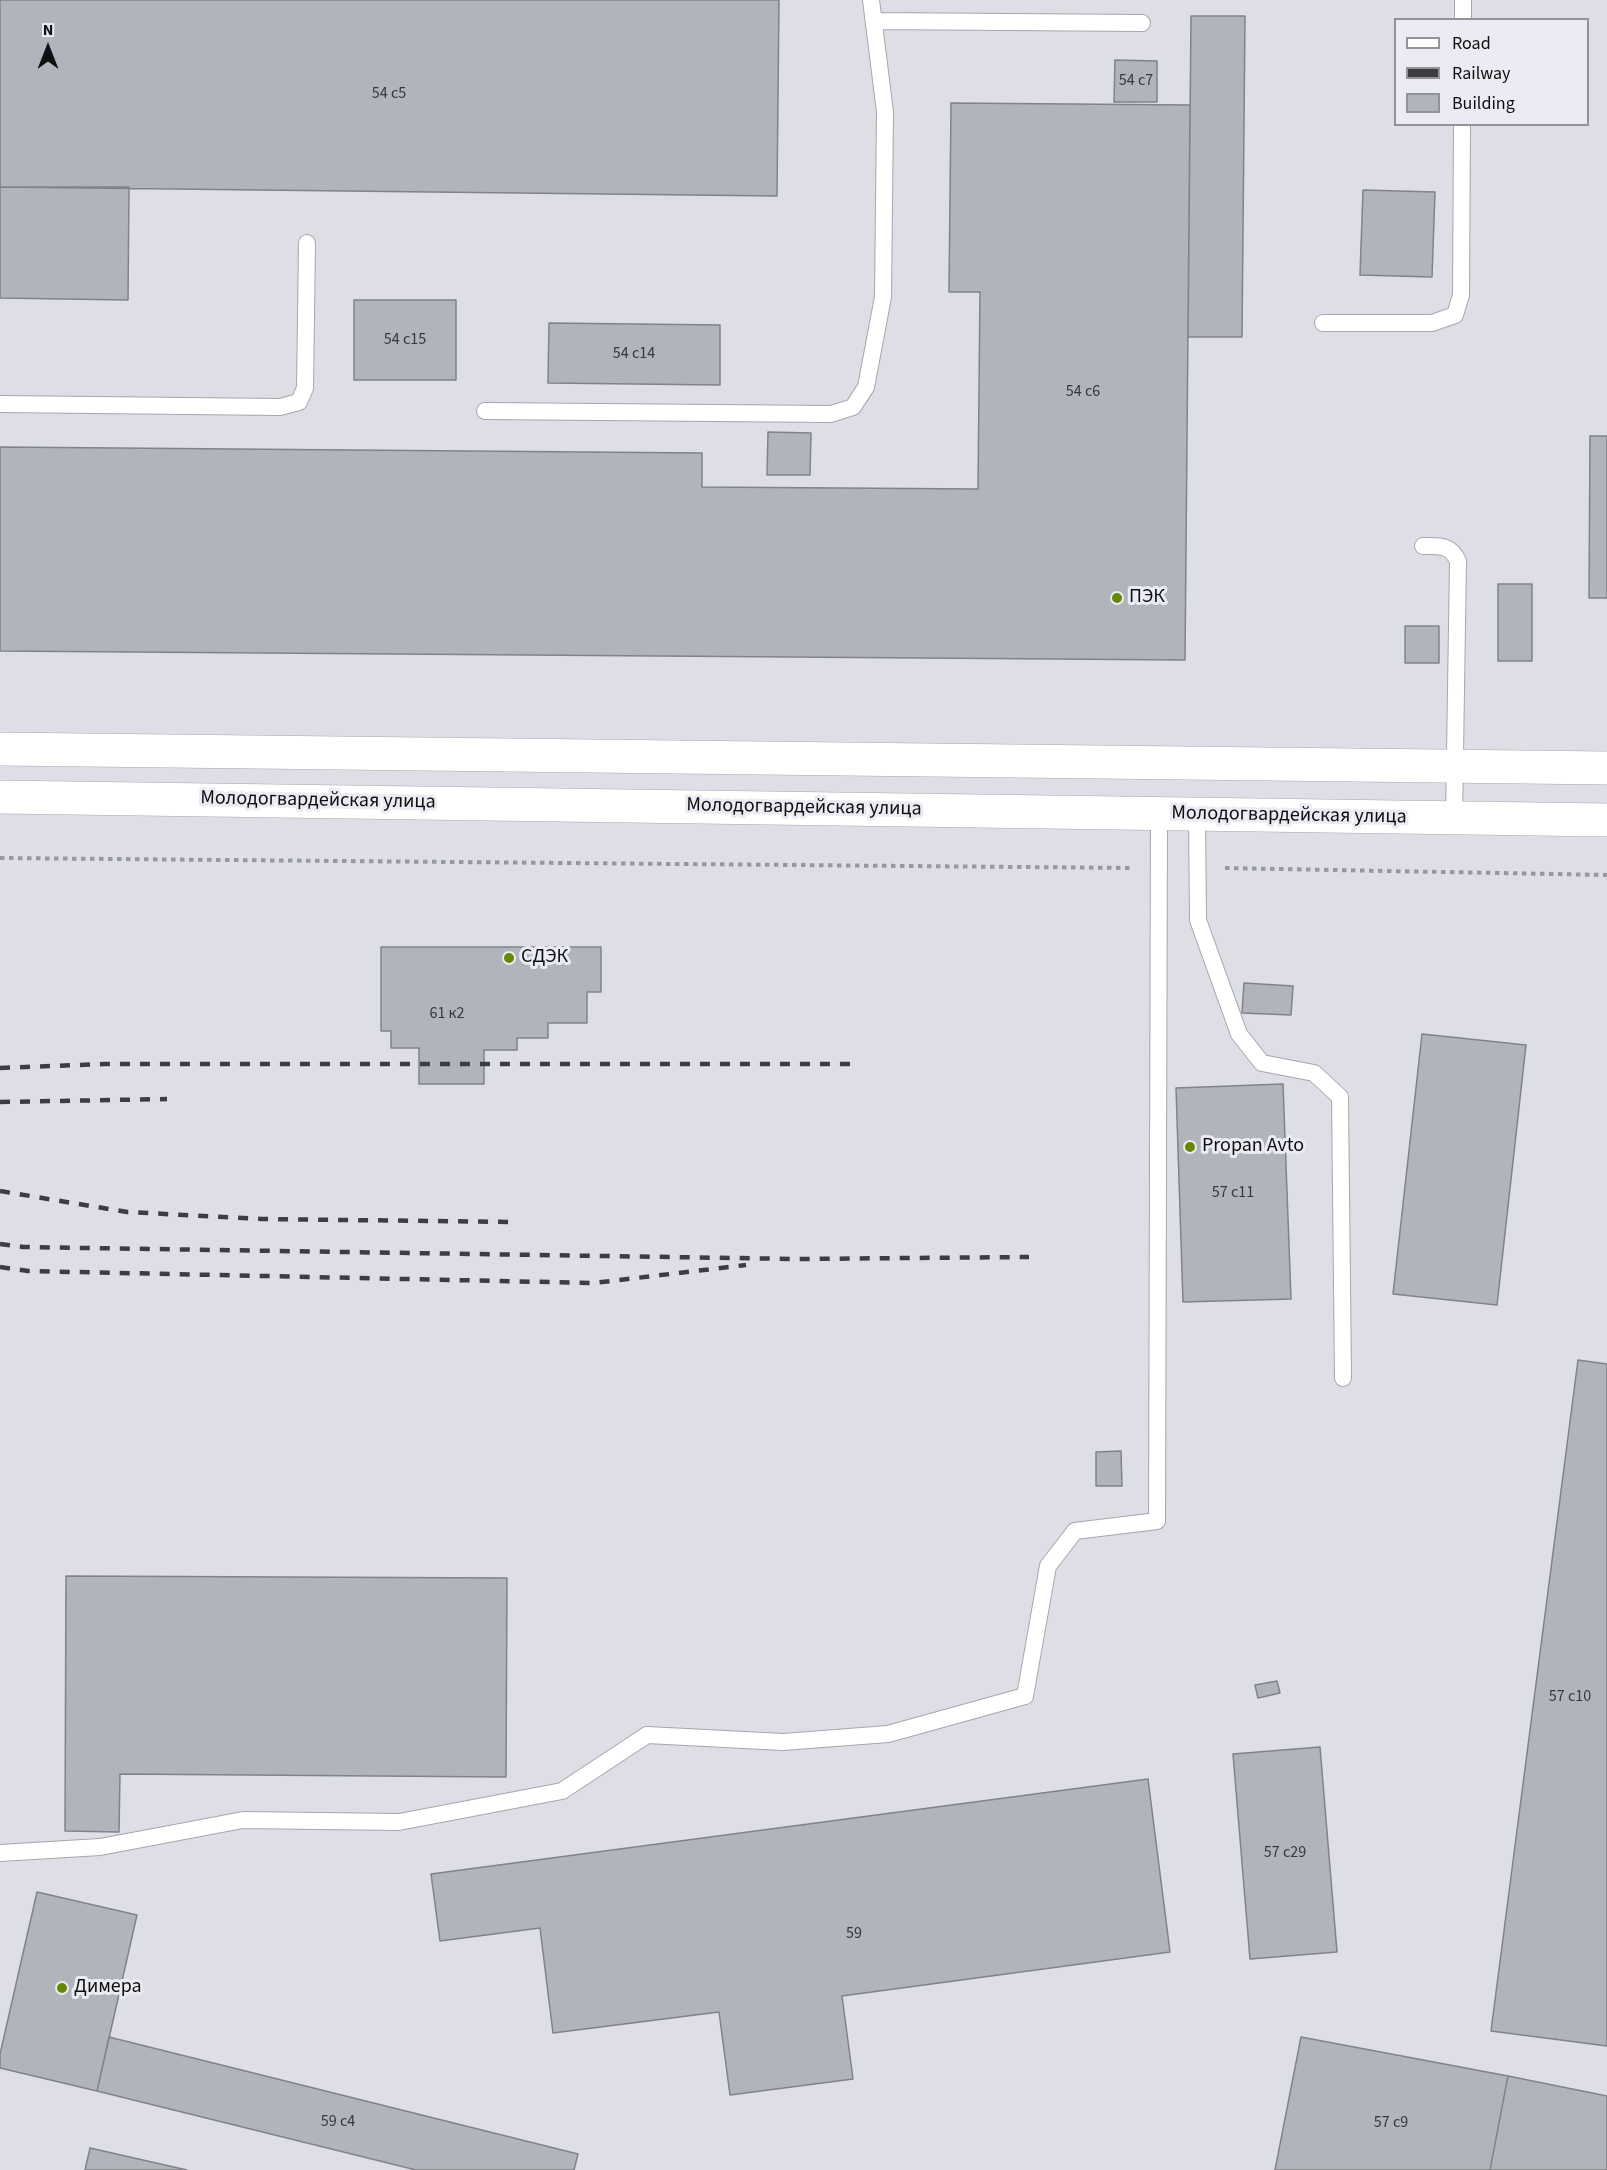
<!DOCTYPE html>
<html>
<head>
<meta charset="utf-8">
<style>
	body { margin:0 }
	#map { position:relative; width:1607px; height:2170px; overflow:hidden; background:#dddee6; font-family:"Source Sans 3",sans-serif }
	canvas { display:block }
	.legend { position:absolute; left:1394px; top:18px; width:195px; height:108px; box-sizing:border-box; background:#eaebf3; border:2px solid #929399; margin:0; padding:8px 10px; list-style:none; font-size:18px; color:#0e0f11 }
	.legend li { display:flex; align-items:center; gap:12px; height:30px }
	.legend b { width:30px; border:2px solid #929399 }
	.north { position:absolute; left:18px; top:18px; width:60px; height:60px; -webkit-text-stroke:4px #eaebf3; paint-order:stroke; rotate:0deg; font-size:16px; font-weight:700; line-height:24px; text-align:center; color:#0e0f11 }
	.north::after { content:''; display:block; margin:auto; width:21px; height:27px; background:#0e0f11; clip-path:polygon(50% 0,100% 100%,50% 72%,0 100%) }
</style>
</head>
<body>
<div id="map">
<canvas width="1607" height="2170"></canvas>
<ul class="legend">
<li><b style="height:8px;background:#fff"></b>Road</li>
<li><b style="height:8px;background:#3c3d40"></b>Railway</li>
<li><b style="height:16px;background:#b2b4bb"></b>Building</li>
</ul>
<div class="north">N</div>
</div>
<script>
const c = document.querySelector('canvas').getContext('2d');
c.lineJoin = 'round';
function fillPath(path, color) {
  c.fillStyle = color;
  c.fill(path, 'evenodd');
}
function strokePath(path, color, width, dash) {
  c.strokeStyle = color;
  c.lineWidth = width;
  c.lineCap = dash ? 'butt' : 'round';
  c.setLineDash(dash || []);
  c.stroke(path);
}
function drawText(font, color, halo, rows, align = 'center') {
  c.font = font + ' "Source Sans 3",sans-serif';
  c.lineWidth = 6;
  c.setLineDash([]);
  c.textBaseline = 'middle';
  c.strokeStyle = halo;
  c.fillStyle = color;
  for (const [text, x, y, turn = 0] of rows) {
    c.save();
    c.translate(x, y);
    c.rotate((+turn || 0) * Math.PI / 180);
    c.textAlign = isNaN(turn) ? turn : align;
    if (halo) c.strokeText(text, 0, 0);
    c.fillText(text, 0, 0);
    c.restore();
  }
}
const building = new Path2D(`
	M0,0h779l-2,196 -777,-9z
	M1191,16h54l-3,321h-54z
	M1115,60l42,1v41h-43z
	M951,103l239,2 -5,555 -1185,-9v-204l702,6v34l276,2 2,-197h-31z
	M0,187h129l-1,113 -128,-2z
	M1363,190l72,2 -3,85 -72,-2z
	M354,300h102v80h-102z
	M549,323l171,2v60l-172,-2z
	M768,432l43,1 -1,42h-43z
	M1590,436h17v162h-18z
	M1498,584h34v77h-34z
	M1405,626h34v37h-34z
	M381,947h220v45h-14v31h-39v15h-31v12h-33v34h-65v-36h-28v-17h-10z
	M1244,983l49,3 -2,29 -49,-2z
	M1422,1034l104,11 -29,260 -104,-11z
	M1283,1084l8,215 -108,3 -7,-214z
	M1578,1360l29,4v682l-116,-15z
	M1121,1451l1,35h-26v-34z
	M66,1576l441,2 -1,199 -386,-3 -1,58 -54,-1z
	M1277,1681l3,12 -22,5 -3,-13z
	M1320,1747l17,205 -87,7 -17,-205z
	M1148,1779l22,173 -328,44 11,83 -123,16 -11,-83 -166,21 -13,-105 -100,13 -9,-67z
	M37,1892l100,23 -40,176 -97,-23v-14z
	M109,2037l469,117 -4,16h-158l-319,-79z
	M1301,2037l207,39 -18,94h-215z
	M1508,2076l99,20v74h-117z
	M90,2148l97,22h-102z`);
fillPath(building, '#b2b4bb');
strokePath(building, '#828389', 1.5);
const service = new Path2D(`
	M1463,20v-20
	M874,21l268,2
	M1323,323h109l23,-8 6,-20 1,-171
	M0,404l280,3 19,-5 6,-14 2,-145
	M485,411l346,3 22,-7 13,-20 17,-90 2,-185 -14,-112
	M1423,546c16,0 27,-2 35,15l-4,258
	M1197,815l1,105 41,114 23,29 52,10 26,24 3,281
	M0,1853l100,-6 143,-27 156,2 163,-31 85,-56 136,7 105,-8 137,-38 23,-130 27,-35 82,-10 2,-707`);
const secondary = new Path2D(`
	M0,749l1607,19
	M0,797l1607,23`);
strokePath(service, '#a6a7ae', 18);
strokePath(secondary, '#a6a7ae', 34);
strokePath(new Path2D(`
	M0,858l1133,10
	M1225,868l382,7`), '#97989e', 4, [4.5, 4.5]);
strokePath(service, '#fff', 16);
strokePath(secondary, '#fff', 33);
strokePath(new Path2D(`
	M0,1068l105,-4h753
	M0,1102l167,-3
	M0,1191l127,21 135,7 256,3
	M0,1244l23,3 774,12 232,-2
	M0,1267l28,4 566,12 152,-18`), '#3c3d40', 4.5, [10, 10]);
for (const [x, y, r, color] of [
	[1117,598,6,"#678805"],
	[509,958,6,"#678805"],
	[1190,1147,6,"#678805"],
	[62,1988,6,"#678805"]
]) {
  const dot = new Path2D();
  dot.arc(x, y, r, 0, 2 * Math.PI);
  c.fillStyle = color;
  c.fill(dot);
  strokePath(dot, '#eaebf3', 2);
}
drawText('16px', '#37383c', null, [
	["54 с7",1136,81],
	["54 с5",389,94],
	["54 с15",405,340],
	["54 с14",634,354],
	["54 с6",1083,392],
	["61 к2",447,1014],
	["57 с11",1233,1193],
	["57 с10",1570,1697],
	["57 с29",1285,1853],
	["59",854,1934],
	["59 с4",338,2122],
	["57 с9",1391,2123]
]);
drawText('20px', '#0e0f11', '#eaebf3', [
	["ПЭК",1129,598],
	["СДЭК",521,958],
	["Propan Avto",1202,1147],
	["Димера",74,1988]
], 'left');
drawText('20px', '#0e0f11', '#eaebf3', [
	["Молодогвардейская улица",318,801,1],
	["Молодогвардейская улица",804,808,1],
	["Молодогвардейская улица",1289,816,1]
]);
</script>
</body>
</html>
